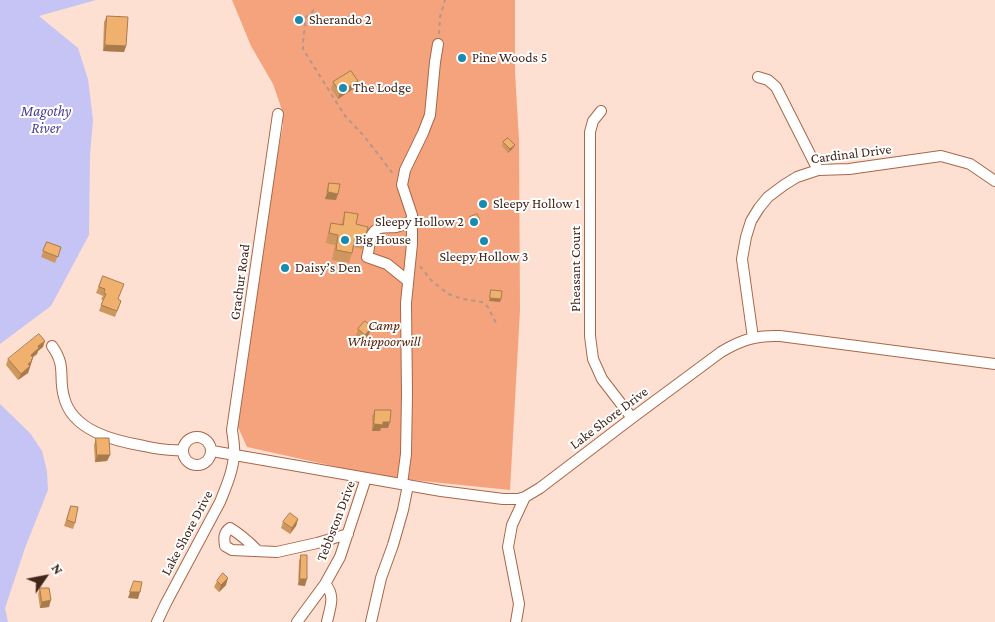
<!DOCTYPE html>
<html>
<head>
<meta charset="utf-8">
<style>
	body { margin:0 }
	#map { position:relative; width:995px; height:622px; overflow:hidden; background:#fee0d3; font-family:"Crimson Pro",serif }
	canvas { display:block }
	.north { position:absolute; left:20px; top:552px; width:50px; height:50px; -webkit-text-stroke:4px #fff; paint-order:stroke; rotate:57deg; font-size:14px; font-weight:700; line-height:20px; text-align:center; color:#422619 }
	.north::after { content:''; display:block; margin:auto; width:18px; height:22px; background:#422619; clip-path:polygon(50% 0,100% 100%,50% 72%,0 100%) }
</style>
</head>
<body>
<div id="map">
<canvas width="995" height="622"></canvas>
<div class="north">N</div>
</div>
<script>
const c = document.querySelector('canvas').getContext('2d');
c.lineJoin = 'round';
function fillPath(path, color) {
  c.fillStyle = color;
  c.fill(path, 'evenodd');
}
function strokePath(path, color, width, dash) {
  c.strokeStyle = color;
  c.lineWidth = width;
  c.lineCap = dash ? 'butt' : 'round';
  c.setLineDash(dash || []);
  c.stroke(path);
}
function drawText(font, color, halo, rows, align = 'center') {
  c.font = font + ' "Crimson Pro",serif';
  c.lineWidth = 4;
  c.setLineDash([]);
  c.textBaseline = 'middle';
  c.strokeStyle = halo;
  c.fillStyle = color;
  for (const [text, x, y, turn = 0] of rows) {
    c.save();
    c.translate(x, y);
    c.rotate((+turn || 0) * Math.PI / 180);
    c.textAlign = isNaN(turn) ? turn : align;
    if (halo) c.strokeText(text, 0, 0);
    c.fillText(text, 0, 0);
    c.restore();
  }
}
fillPath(new Path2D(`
	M232,0h283v72l4,68 1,170 -10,180 -127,-13 -136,-30 -10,-22 35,-243 11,-56 -1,-16 -9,-26 -22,-38z`), '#f5a37c');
fillPath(new Path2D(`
	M0,0h96l-57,16 39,32 10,31 5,41 -3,35 -1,80 -38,71 -51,38z
	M0,404l30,29 12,18 5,20 1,19 -23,58 -20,60 3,14h-8z`), '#c5c4f4');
const minor = new Path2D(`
	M758,77l10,3 8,7 42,83
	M601,111l-8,10 -3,11v204l3,23 9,20 30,39
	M408,281l-21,-17 -20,-7c2,-6 2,-14 4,-20 4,-12 15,-9 25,-10 5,-1 11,-4 15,-6
	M753,338l-11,-79 4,-22 5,-16 8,-13 9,-11 16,-12 13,-8 21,-7 31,-1 92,-13 29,8 25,17
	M52,346c15,21 6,30 12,51 8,34 51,44 80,49 13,3 25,5 38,4
	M183 451a14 14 0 1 1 28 0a14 14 0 1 1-28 0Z
	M212,451l229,40 62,8h15l7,-2 15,-9 92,-70 89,-66c20,-12 35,-17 59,-16l215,28
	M402,484l4,-30 1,-60 -1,-91 6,-59v-29l-10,-30 3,-15 18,-37 7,-18 5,-53 3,-18
	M257,550c-8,-8 -17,-16 -27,-22 -7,5 -6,11 -5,18l7,4 45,2 40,-9 31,-9
	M325,584c11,12 5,23 2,38
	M157,622l9,-19 54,-101c6,-15 13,-31 14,-47 1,-8 -1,-17 -2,-25l46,-316
	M297,622l28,-38 15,-27 26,-79
	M371,622l10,-44 12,-33 10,-35 5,-25
	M516,622l3,-18 -11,-57 4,-22 13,-28`);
strokePath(minor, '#a86748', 12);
strokePath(new Path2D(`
	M314,10l-8,7 -3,25v7l42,67 19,20 30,39
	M439,34l1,-17 4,-13 1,-4
	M420,266l11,14 17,14 15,5 19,3 6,5 9,18`), '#b4978a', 2, [4, 4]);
strokePath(minor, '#fff', 10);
fillPath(new Path2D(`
	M107,16l19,30 -2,6 -21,-1 1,-29z
	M358,81l-2,6 -18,12 -7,-10 2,-7z
	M503,142l12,3 -2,3 -5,5 -6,-7z
	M329,183l7,17 -11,-1 2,-10z
	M345,212l11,12 9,15 -3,10 -8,-2 -2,6 -3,10 -17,-3 3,-15 -9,-2 2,-10 3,-10 10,2z
	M470,217l10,3 -1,3 -7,3 -3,-5z
	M47,242l14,5 -6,16 -14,-6z
	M103,276l15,23 3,2 -6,16 -16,-6 4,-11 -2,-1 2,-3 -7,-3z
	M358,329l11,5 -6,7 -7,-6z
	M43,347l-5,4 -1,3 -4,3 -5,16 -10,7 -12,-15 2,-6z
	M375,410l13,18h-7l-1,3h-8v-15z
	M96,438l14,17 -3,6 -12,1 -1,-17z
	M71,506l4,17 -2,6 -9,-3z
	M298,519l-2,7 -6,8 -9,-6 2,-6z
	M301,555l4,31 -7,-1 1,-24z
	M217,581l9,4 -7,7 -5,-5z
	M40,588l9,19 -9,1 -2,-14z`), '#ce975f');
fillPath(new Path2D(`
	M105,45l21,1 -2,6 -21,-1z
	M358,81l-2,6 -18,12 2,-7z
	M515,145l-2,3 -5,5 2,-4z
	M328,192l10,2 -2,6 -11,-1z
	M480,220l-1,3 -7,3 2,-3z
	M490,298l11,1 -1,3 -11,-1z
	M372,327l-3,7 -6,7 2,-6z
	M45,341l-2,6 -5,4 -1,3 -9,7 3,-6 7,-9z
	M33,358l-5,15 -10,7 3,-6 10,-14z
	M383,422h7l-2,6h-7l-1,3h-8l2,-7z
	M97,455h13l-3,6 -12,1z
	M298,519l-2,7 -6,8 2,-6z
	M228,578l-2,7 -7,7 2,-7z
	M300,579h7l-2,7 -7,-1z
	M130,592h10l-2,7 -10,-1z
	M51,600l-2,7 -9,1 2,-6z`), '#a87b4d');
const building = new Path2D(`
	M107,16l21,1 -2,29 -21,-1z
	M351,71l7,10 -18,11 -7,-10z
	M508,138l7,7 -5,4 -7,-7z
	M329,183l11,1 -2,10 -10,-2z
	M345,212l13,2 -2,10 12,3 -3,12 -10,-2 -3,16 -16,-3 2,-15 -9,-2 2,-10 12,2z
	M477,214l3,6 -6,3 -4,-6z
	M47,242l14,5 -3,10 -15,-6z
	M103,276l21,8 -6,15 3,2 -4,10 -16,-6 5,-11 -2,-1 1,-4 -6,-2z
	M491,290l11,1 -1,8 -11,-1z
	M365,321l7,6 -7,8 -7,-6z
	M39,334l6,7 -7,5 1,2 -8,7 2,3 -2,2 1,1 -4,3 2,2 -9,8 -13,-15z
	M375,410h16l-1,12h-7v3l-9,-1z
	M96,438h13l1,17h-13z
	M71,506l7,1 -3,16 -8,-3z
	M290,513l8,6 -6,9 -9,-6z
	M301,555h6v24h-7z
	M223,573l5,5 -7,7 -4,-4z
	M134,581l8,1 -2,10h-10z
	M40,588h9l2,12 -9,2z`);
fillPath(building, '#f0b06e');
strokePath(building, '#a87b4d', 1);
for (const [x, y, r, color] of [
	[299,20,5,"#188baf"],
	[462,58,5,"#188baf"],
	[343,88,5,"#188baf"],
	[483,204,5,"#188baf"],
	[474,222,5,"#188baf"],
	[345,240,5,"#188baf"],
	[484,241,5,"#188baf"],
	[285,268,5,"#188baf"]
]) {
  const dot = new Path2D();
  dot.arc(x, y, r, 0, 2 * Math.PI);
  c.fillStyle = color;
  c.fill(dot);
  strokePath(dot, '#fff', 2);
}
drawText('14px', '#422619', '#fff', [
	["Sherando 2",309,20],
	["Pine Woods 5",472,58],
	["The Lodge",353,88],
	["Sleepy Hollow 1",493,204],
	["Sleepy Hollow 2",464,222,"right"],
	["Big House",355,240],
	["Sleepy Hollow 3",484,257,"center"],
	["Daisy’s Den",295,268]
], 'left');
drawText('14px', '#422619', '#fff', [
	["Cardinal Drive",851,154,-7],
	["Pheasant Court",576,269,-90],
	["Grachur Road",240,282,-82],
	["Lake Shore Drive",609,418,-37],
	["Tebbston Drive",336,521,-69],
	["Lake Shore Drive",187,533,-62]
]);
drawText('italic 14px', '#562306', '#fff', [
	["Camp",384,326],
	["Whippoorwill",384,342]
]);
drawText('italic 15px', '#4b3d97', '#fff', [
	["Magothy",46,111],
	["River",46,128]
]);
</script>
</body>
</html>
